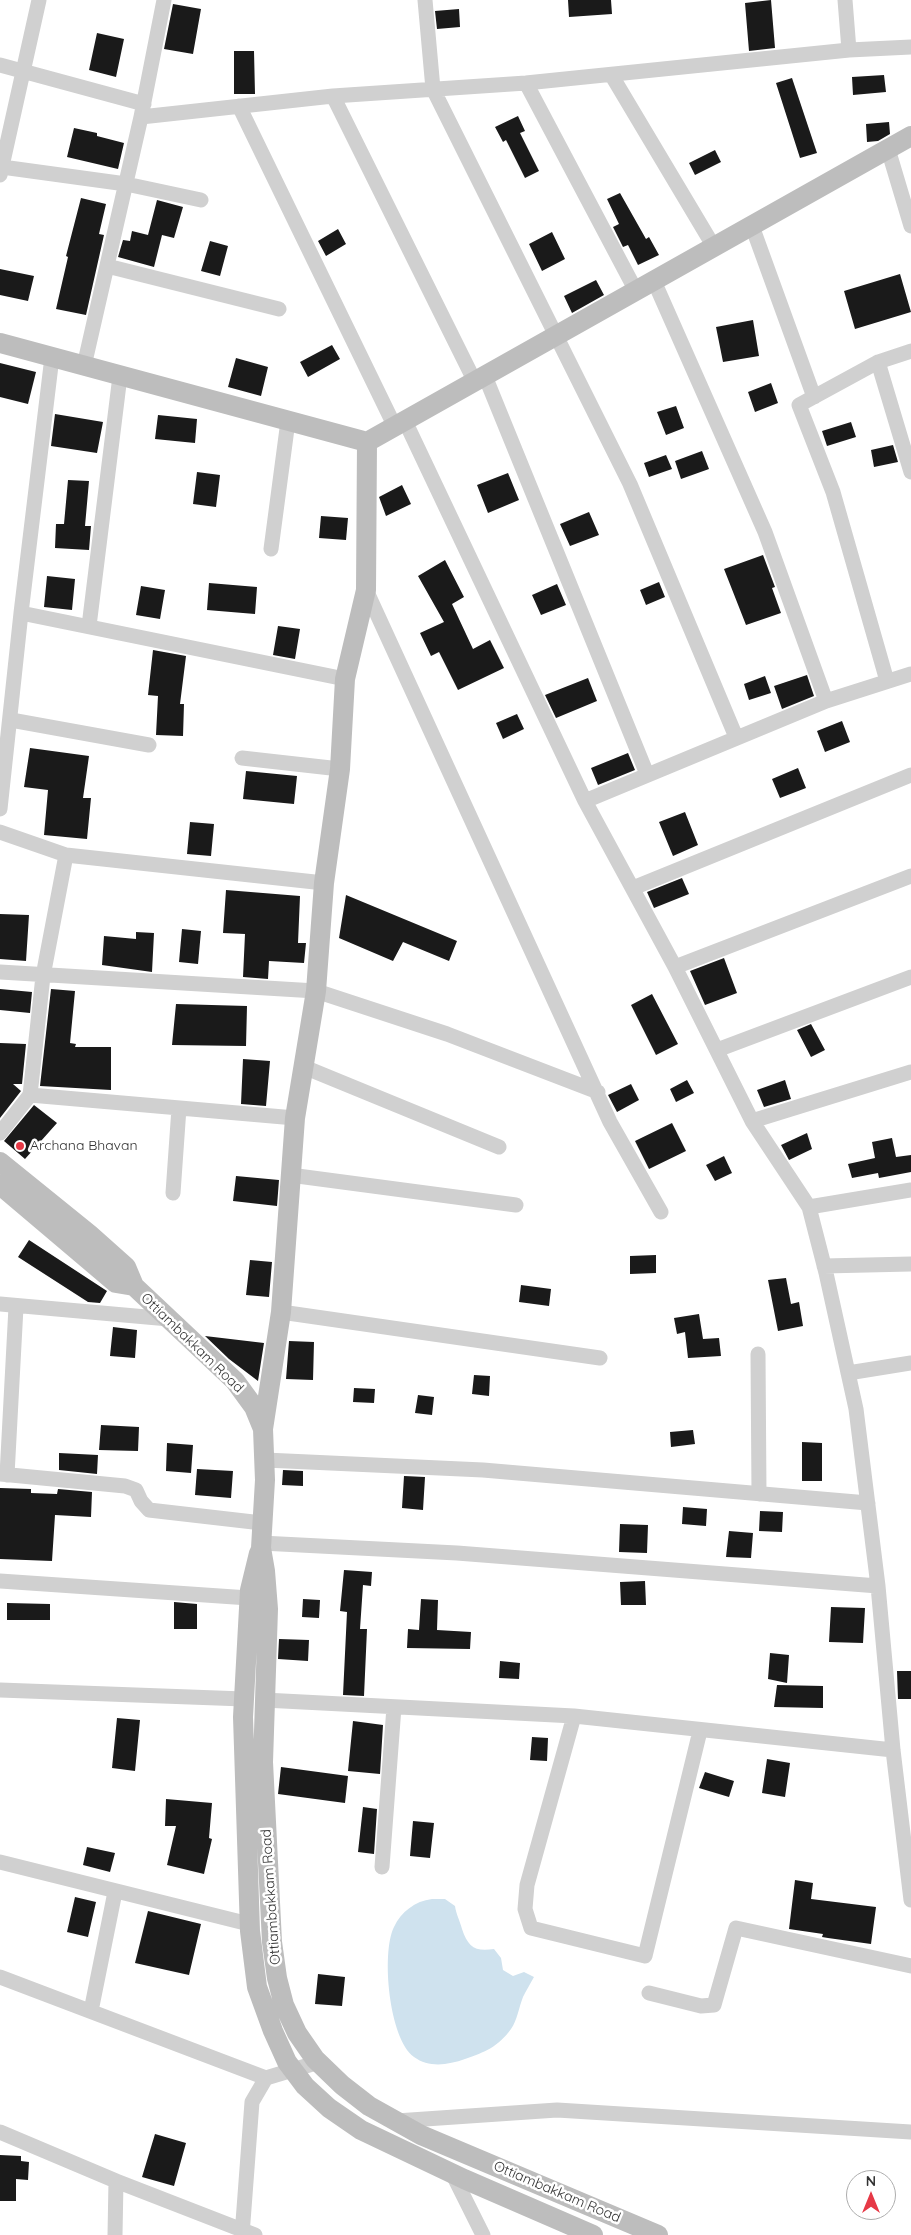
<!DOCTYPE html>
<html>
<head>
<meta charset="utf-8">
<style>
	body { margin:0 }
	#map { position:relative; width:911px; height:2235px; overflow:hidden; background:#fff; font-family:Quicksand,sans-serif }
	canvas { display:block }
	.north { position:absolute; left:846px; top:2170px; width:50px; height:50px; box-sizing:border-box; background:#fff; border:1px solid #adadad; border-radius:50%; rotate:0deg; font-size:14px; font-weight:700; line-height:20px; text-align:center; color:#333 }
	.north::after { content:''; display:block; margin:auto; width:18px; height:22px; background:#e63946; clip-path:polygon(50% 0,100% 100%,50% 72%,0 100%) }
</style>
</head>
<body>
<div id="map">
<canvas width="911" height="2235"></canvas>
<div class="north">N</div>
</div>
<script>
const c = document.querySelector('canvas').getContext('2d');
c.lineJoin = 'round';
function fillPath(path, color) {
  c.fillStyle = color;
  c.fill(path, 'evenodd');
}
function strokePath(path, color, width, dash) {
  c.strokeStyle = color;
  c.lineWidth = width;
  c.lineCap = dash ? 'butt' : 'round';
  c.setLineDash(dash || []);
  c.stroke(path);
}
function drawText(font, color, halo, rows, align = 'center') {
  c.font = font + ' Quicksand,sans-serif';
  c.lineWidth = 5;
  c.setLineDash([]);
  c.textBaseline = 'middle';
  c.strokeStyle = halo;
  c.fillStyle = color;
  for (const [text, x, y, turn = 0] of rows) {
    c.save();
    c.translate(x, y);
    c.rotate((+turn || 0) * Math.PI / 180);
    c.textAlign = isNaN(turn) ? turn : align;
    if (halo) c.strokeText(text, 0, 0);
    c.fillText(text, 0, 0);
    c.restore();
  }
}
fillPath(new Path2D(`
	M432,1899h13l10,7c1,8 5,15 7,23 6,18 13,23 32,20l7,9 2,12 10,6 11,-4 10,5c-4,7 -8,14 -11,20 -4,10 -6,24 -12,32 -13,18 -26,23 -46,30 -17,6 -36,9 -51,-2 -25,-18 -33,-104 -20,-130 7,-15 21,-26 38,-28z`), '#cfe2ee');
fillPath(new Path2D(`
	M568,0h43l1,14 -43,3z
	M771,0l4,48 -26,3 -4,-48z
	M173,4l28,5 -8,45 -29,-5z
	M459,9l1,18 -23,2 -2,-18z
	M97,33l27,6 -8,38 -27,-7z
	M234,51h20l1,43h-21z
	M884,75l2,17 -33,3 -1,-18z
	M792,78l25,75 -17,5 -24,-75z
	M518,116l7,15 -5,2 19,38 -14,7 -19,-38 -3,2 -8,-15z
	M889,122l1,12 -12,7 -11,1 -1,-18z
	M74,128l23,5v3l27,7 -6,26 -51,-12z
	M715,150l6,12 -26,13 -6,-12z
	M620,193l26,46 3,-2 10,18 -21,10 -10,-20 -5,2 -10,-20 6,-3 -12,-25z
	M81,198l25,6 -7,30 5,1 -18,80 -30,-6 12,-52 -2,-1z
	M157,200l26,7 -9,31 -12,-3 -8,32 -36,-10 5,-17 7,1 2,-10 16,4z
	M338,229l8,15 -20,12 -8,-15z
	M552,232l13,27 -23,12 -13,-27z
	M210,241l18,5 -8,30 -19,-5z
	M0,269l34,7 -6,25 -28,-6z
	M900,274l11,38 -56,17 -11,-38z
	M596,280l8,15 -32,18 -8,-17z
	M753,320l6,36 -36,6 -7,-35z
	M332,345l8,14 -32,18 -8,-15z
	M236,358l32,9 -7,29 -33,-9z
	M0,363l36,9 -8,32 -28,-7z
	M771,383l7,20 -23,9 -7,-20z
	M676,406l8,22 -18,7 -9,-23z
	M55,414l48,8 -6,31 -46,-7z
	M158,415l39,4 -2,24 -40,-4z
	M851,422l5,15 -29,9 -5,-15z
	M893,445l5,17 -24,5 -3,-17z
	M702,451l7,18 -28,10 -6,-18z
	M666,455l6,14 -23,8 -5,-14z
	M197,472l23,3 -4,32 -23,-3z
	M508,473l11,27 -31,13 -11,-28z
	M68,480l21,1 -4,45h6l-2,24 -34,-2 1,-24h8z
	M402,485l9,19 -25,12 -7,-19z
	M589,512l10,23 -29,11 -10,-22z
	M321,516l27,2 -2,22 -27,-2z
	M763,555l12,32 -3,1 9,25 -35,12 -22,-56z
	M445,560l19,37 -12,7 21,45 17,-9 14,28 -46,22 -19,-38 -8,4 -11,-23 24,-11 -26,-46z
	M47,576l28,3 -3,31 -28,-3z
	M659,582l6,15 -19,8 -6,-15z
	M209,583l48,4 -2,27 -48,-4z
	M557,584l9,21 -25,10 -9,-20z
	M141,586l24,4 -5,29 -24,-4z
	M278,626l22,3 -5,30 -22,-4z
	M153,650l33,6 -6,48h4l-1,32 -27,-1 2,-39 -10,-1z
	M807,675l7,21 -32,13 -8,-23z
	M765,676l6,17 -22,7 -5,-16z
	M588,678l9,23 -41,17 -11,-23z
	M517,714l7,15 -21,10 -7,-16z
	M842,721l8,21 -25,10 -8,-21z
	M30,748l59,8 -6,42h8l-4,41 -43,-4 4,-45 -24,-3z
	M628,753l7,17 -37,15 -7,-17z
	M798,768l8,20 -26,10 -8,-19z
	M246,771l51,5 -3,28 -51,-5z
	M685,812l13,33 -25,11 -14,-34z
	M190,822l24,2 -3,32 -24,-2z
	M682,878l7,16 -35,14 -7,-16z
	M226,890l74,6 -2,47h8l-2,20 -35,-2 -1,18 -25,-2 2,-43 -22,-1z
	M346,895l111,46 -8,20 -46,-19 -10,19 -54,-23z
	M0,914l29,1 -3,46 -26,-2z
	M182,929l19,2 -3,33 -19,-2z
	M136,932l18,1 -2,39 -50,-7 2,-29 32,3z
	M724,958l13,35 -32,12 -15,-34z
	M0,989l32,3 -2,21 -30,-3z
	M51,989l24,2 -5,52 6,1 -1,3h36v43l-71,-4z
	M652,994l26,50 -22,11 -25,-50z
	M176,1004l71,2 -1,40 -74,-1z
	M811,1024l14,26 -14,7 -14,-27z
	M0,1043l26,1 -4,40h-9l8,7 -21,27z
	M243,1059l27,2 -4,45 -25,-2z
	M687,1080l7,13 -18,9 -6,-13z
	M785,1080l6,19 -27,8 -7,-17z
	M631,1084l8,16 -22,12 -9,-17z
	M34,1105l23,18 -32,36 -21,-18z
	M672,1123l14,28 -37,18 -14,-28z
	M807,1133l5,16 -23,11 -8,-15z
	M892,1138l4,19 15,-2v17l-32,6 -1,-5 -26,5 -4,-14 27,-6 -3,-16z
	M724,1156l8,17 -17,8 -9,-16z
	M236,1176l43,4 -2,26 -44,-5z
	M29,1240l78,51 -7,12 -12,-1 -70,-45z
	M656,1255v18l-26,1v-18z
	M250,1260l22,2 -3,35 -23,-2z
	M786,1278l5,26 8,-2 4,24 -25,5 -10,-51z
	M521,1285l30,4 -2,17 -30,-4z
	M699,1314l4,25 16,-1 2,18 -33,2 -3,-26 -8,2 -3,-16z
	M113,1327l24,3 -2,28 -25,-2z
	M205,1336l59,7 -6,38 -29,-22z
	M289,1341l25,1 -1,38 -27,-1z
	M474,1375l16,1 -1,20 -17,-2z
	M354,1388l21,1 -1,14 -21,-1z
	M418,1395l16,2 -2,18 -17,-2z
	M101,1425l38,2 -1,24 -39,-1z
	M693,1430l2,14 -24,3 -1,-15z
	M802,1442l20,1v38h-20z
	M167,1443l26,2 -2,28 -25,-2z
	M59,1453l39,2 -1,19 -38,-4z
	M197,1469l36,2 -2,27 -36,-3z
	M283,1470l20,1v15l-21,-1z
	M404,1476l21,1 -2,33 -21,-2z
	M0,1488l31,1v4l26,1 1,-5 34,3 -1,25 -36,-2 -3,46 -52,-2z
	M683,1507l24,2 -1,17 -24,-2z
	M760,1511l23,1 -1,20 -23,-1z
	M620,1524l28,1 -1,28 -28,-1z
	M729,1531l24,2 -2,25 -25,-1z
	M344,1570l28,2 -1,14 -8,-1 -3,44h7l-3,67 -21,-1 4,-83 -7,-1z
	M645,1581l1,24h-25l-1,-23z
	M303,1599l17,1 -1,18 -17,-1z
	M421,1599l17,1 -1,30 34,2 -1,17 -63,-1 1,-19 11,1z
	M174,1602l23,2v25h-23z
	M7,1603l43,1v16h-43z
	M831,1607l34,1 -2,35 -34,-1z
	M279,1639l30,1 -1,21 -30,-2z
	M770,1653l19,2 -2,28 -19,-4z
	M500,1661l20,2 -1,16 -20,-1z
	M897,1671h14v28h-13z
	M777,1685l46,1v22l-49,-1z
	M117,1718l23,2 -5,51 -23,-3z
	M353,1721l30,4 -3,49 -32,-3z
	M532,1737l16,1 -1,23 -17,-1z
	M767,1759l23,4 -5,34 -23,-4z
	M281,1767l67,9 -3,27 -67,-9z
	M705,1772l29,9 -5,16 -30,-9z
	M166,1799l46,4 -3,35 3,1 -8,35 -37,-9 9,-39h-11z
	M363,1807l14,2 -3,45 -16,-2z
	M413,1821l21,2 -4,35 -20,-2z
	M87,1847l28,6 -5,19 -27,-7z
	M795,1880l18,3 -2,16 65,8 -5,37 -43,-6 -6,-1 1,-3 -34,-5z
	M75,1897l21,5 -8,35 -21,-5z
	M148,1911l53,13 -12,51 -54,-12z
	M318,1974l27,3 -3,29 -27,-2z
	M155,2134l31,9 -12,43 -32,-9z
	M0,2155l21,1v5l8,1 -1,18 -12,-1v22h-16z`), '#1a1a1a');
strokePath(new Path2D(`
	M425,0l8,89 197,395 106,253
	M845,0l4,50
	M0,65l144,39
	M612,76l102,171
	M526,83l110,208
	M333,96l142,286
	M239,106l156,321
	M141,117l192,-21 193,-13 323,-33 62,-3
	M888,149l23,77
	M2,167l124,17 75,16
	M0,175l39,-175
	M752,226l62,171
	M107,266l172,43
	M654,281l111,251 61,169
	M878,362l33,110
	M84,366l57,-249 23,-117
	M485,376l162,398
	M405,421l180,380 90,166 77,154 57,86 17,66 30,136 22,177 15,164 18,150
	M271,549l17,-128
	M366,590l244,532 51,90
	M21,613l31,-256
	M89,626l31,-250
	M887,681l-54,-189 -34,-87 79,-43 33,-11
	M11,720l138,25
	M242,758l98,11
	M585,801l241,-100 85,-27
	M0,809l21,-196 324,66
	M0,832l66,23 258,28
	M633,888l278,-113
	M675,967l236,-91
	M0,972l316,19 131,43 151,58
	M717,1050l194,-73
	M304,1067l195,80
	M30,1095l265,23
	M752,1121l159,-49
	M0,1133l30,-38 13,-119 23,-121
	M290,1175l226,30
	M173,1193l6,-85
	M809,1207l102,-17
	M824,1266l87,-2
	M0,1304l169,15
	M281,1312l319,46
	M758,1354l1,140
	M848,1373l63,-10
	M265,1460l218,10 385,33
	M0,1474l125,12 11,4 5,11 8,9 113,13
	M7,1475l9,-168
	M261,1543l196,10 421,33
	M0,1581l249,17
	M0,1690l244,9
	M264,1700l310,16 319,34
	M574,1716l-47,169 -2,24 6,19 114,28 55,-225
	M0,1862l249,62
	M382,1867l12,-160
	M0,1977l266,101
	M649,1993l52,13 13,-1 22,-77 175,38
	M91,2011l24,-119
	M396,2121l161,-11 354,22
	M0,2132l116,49 139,54
	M452,2173l31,62
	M115,2235l1,-54
	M242,2235l10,-133 14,-24 53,-16`), '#d0d0d0', 15);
strokePath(new Path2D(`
	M0,343l367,99 544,-306
	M0,1162l89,72 37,33 8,19 101,95 19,26 9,22 2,51 -4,68 4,23 3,38 -5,153 9,180 5,36 7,27 13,28 18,26 27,26 27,21 52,29 237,100
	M0,1185l116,98 18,3
	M263,1429l18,-117 14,-194 21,-127 8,-108 16,-114 5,-90 21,-89 1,-148
	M259,1553l-9,37 -7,127 7,214 7,56 16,44 14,31 18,24 24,22 32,22 103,49 129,56`), '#bdbdbd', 20);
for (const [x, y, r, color] of [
	[20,1146,5,"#e63946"]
]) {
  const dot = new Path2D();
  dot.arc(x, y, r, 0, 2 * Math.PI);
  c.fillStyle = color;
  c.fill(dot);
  strokePath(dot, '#fff', 2);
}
drawText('14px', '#333', '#fff', [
	["Archana Bhavan",30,1146]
], 'left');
drawText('14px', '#333', '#fff', [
	["Ottiambakkam Road",192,1343,44],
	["Ottiambakkam Road",271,1897,-94],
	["Ottiambakkam Road",557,2192,23]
]);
</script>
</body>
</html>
